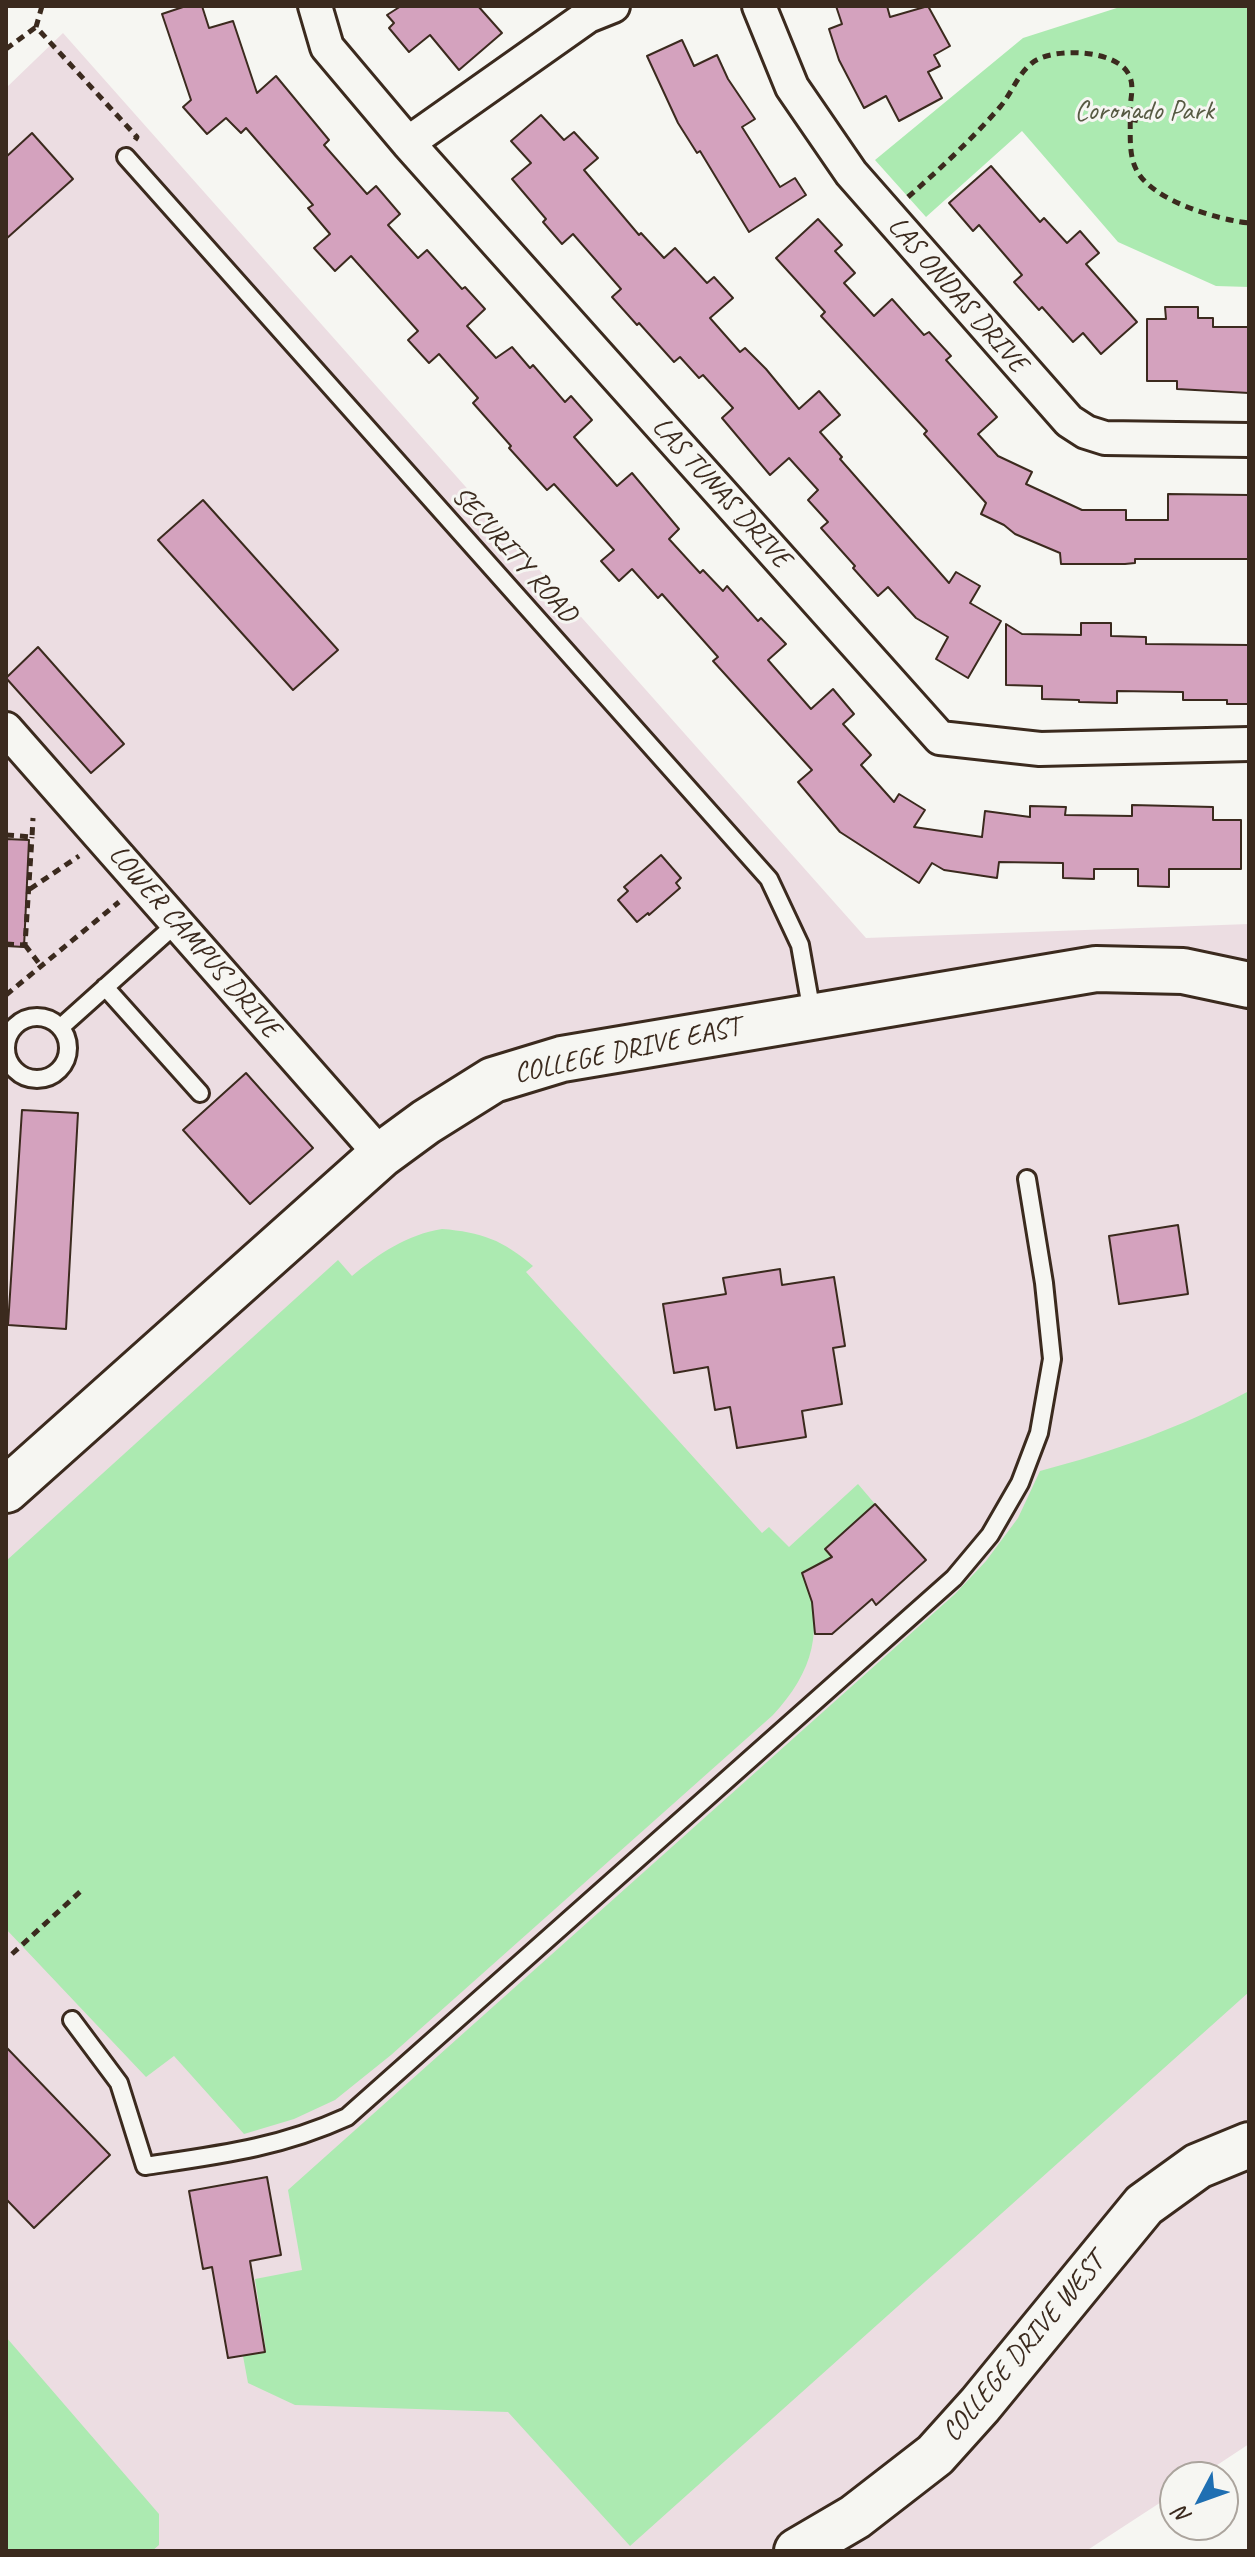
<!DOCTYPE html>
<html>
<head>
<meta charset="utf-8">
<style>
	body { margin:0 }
	#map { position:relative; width:1255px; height:2557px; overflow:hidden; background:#f6f6f2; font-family:Caveat,sans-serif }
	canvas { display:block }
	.frame { position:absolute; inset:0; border:8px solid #3b2a1e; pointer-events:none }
	.north { position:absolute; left:1159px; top:2461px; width:80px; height:80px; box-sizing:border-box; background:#f6f6f2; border:2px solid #aba49d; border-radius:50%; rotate:229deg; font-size:22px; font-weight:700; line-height:32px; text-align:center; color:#3b2a1e }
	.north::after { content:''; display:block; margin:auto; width:28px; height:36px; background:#1f6fb2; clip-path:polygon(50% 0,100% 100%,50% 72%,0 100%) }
</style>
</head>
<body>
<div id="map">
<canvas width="1255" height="2557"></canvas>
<div class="frame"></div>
<div class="north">N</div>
</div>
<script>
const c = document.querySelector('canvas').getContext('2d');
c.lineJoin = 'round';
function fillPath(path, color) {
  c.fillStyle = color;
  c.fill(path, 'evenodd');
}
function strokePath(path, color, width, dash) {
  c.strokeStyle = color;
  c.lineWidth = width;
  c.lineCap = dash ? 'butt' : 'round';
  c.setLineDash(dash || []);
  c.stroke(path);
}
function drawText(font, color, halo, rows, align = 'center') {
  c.font = font + ' Caveat,sans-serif';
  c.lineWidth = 6;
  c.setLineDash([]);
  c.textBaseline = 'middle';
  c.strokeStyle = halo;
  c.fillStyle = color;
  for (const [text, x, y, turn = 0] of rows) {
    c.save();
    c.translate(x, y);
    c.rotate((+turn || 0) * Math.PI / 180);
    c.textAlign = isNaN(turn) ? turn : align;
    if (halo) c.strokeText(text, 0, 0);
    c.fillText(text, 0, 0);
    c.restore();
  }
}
fillPath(new Path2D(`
	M63,33l803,905 383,-14v1520l-50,33h-24v16l-89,58h-1080v-2463z`), '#ecdde2');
fillPath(new Path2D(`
	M1123,6h126v281l-33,-1 -98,-44 -96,-111 -96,86 -51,-57 148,-122z
	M442,1229c39,3 61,11 91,37l-7,6 236,261 7,-6 20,20 69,-63 17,20 -50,44 7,9 -30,16c24,55 11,99 -29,142l-382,340 -56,45 -41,19 -50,15 -70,-78 -28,21 -140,-148v-368l332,-301 14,16c28,-23 54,-41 90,-47z
	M1249,1391v601l-619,554 -122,-134 -213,-7 -47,-22 -5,-27 23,-5 -11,-72 47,-9 -14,-80 667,-596 31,-33 32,-43 22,-47c72,-19 143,-44 209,-80z
	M6,2337l153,177v31l-7,6h-146z`), '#aceab1');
const building = new Path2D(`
	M186,6h16l7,22 24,-7 24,72 19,-17 53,64 -5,5 43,49 9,-8 24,28 -12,11 30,33 9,-8 35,39 3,-2 20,22 -18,17 29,32 16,-11 18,21 3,-3 32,37 6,-6 21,24 -18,17 43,49 15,-13 47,56 -10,10 31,34 3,-3 20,21 4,-5 31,35 3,-3 25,26 -18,16 43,49 22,-20 21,25 -11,10 28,31 -10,10 33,37 5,-8 26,16 -11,17 68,10 3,-26 45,6v-11l36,1 -1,8 67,1v-11l81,2v13h28v49h-72v18l-31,-1v-17h-44v10l-31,-1v-15l-64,-1 -2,16 -53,-8 -12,-7 -13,20 -79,-51 -42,-50 14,-12 -99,-109 5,-4 -56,-63 -4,4 -26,-29 -13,12 -18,-20 13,-11 -60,-66 -7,6 -38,-42 2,-2 -38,-43 5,-5 -39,-44 -10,9 -21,-23 10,-9 -67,-75 -16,15 -21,-23 16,-14 -22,-26 5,-3 -67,-77 -5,5 -15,-15 -19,16 -24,-27 8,-7 -29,-86z
	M401,6h77l24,27 -43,37 -29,-35 -21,17 -20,-24 5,-5 -7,-8z
	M836,6h51l3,11 38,-11 22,40 -16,9 6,11 -12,6 14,26 -43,23 -13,-25 -22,12 -25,-48 -10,-31 13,-5z
	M682,40l12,26 23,-11 11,24 27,40 -13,8 38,60 15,-9 11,17 -57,37 -49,-81 -3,2 -19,-30 -31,-67z
	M541,115l23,25 10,-8 24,26 -14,12 55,65 2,-2 23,25 11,-10 32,35 7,-6 19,21 -23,20 30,34 5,-4 21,21 33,40 20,-18 21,24 -20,17 22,25 -2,2 109,124 7,-11 24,14 -10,17 31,18 -33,57 -32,-19 12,-22 -32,-19 -28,-31 -10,9 -25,-28 2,-2 -34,-38 7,-6 -20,-22 10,-10 -29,-32 -19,17 -48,-57 11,-10 -30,-33 -4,3 -19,-21 -6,5 -35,-39 -2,2 -25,-28 9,-8 -48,-55 -11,10 -19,-22 3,-3 -34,-40 19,-16 -20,-22z
	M32,133l41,46 -67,60v-82z
	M991,166l49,56 4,-4 23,25 13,-12 19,22 -13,11 51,58 -36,32 -18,-21 -10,9 -31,-35 -3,3 -25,-28 8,-7 -43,-50 -6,6 -24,-28z
	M818,219l24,26 -7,6 20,22 -11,10 30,33 18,-17 32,36 5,-3 22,24 -5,4 51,57 -19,17 20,22 34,16 -6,12 56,26h44v10h42v-26l81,1v64h-114v4l-10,1h-64l-1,-11 -45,-19 -11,-9 -23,-11 5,-11 -62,-69 3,-3 -106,-115 4,-4 -49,-54z
	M1165,307h33v11h15v9h36v66l-72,-4v-8h-30v-62h19z
	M203,500l135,150 -45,40 -135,-150z
	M1081,623h30v13l35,1v7l103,1v59h-22v-4h-44v-8l-66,-1v12l-38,-1v-2l-37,-1v-13l-36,-1v-61l16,10 59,1z
	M38,647l86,97 -33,29 -85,-95z
	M6,839l23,1 -5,107 -18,-1z
	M661,855l20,23 -5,5 4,5 -31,27 -1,-2 -11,9 -19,-22 10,-9 -4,-4z
	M246,1073l67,75 -63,56 -67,-74z
	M22,1110l56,3 -12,216 -58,-4z
	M1178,1225l10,69 -69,10 -10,-68z
	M780,1269l2,16 52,-8 11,69 -12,2 9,56 -40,7 4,26 -69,11 -7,-41 -15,3 -7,-43 -34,6 -11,-69 63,-10 -3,-16z
	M875,1504l51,56 -50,45 -4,-6 -40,35h-17l-3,-32 -10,-29 30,-16 -7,-8z
	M6,2047l104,108 -76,73 -28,-29z
	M267,2177l14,78 -31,6 15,91 -37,6 -16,-91 -9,2 -14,-78z`);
fillPath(building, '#d4a2be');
strokePath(building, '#3b2a1e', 2);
const lane = new Path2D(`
	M126,157l643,722 31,66 12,68
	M105,987l95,106
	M6 1048a31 31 0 1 1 62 0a31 31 0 1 1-62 0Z
	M61,1027l116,-104
	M72,2020l47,63 26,83c74,-11 134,-18 202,-49l607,-539 36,-43 30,-52 19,-50 13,-74 -8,-76 -17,-104`);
const street = new Path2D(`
	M315,6l12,41 81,96 532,595 100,11 209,-5
	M759,6l33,81 59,86 218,248 17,11 19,6 144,2
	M408,143l180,-127 25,-10
	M6,729l375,426`);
const secondary = new Path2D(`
	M6,1490l375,-335 45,-33 67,-42 69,-21 534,-90 87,2 66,14
	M797,2551l58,-34 80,-62 45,-50 164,-200 54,-39 51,-21`);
strokePath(lane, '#3b2a1e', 22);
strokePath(street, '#3b2a1e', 38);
strokePath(secondary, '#3b2a1e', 50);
strokePath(new Path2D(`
	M42,6l-6,21 101,110 -2,3
	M6,49l30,-22
	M1130,119l10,2
	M908,197c32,-28 64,-58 92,-90 12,-14 17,-32 32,-44 19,-16 82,-14 96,10 8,13 1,28 2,42 1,17 -2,38 6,54 14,31 82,51 113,54
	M6,835l26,2 1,-19
	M30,889l49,-33
	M6,944l19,1 7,-108
	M25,945l16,21
	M6,995l113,-93
	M12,1954l70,-64`), '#3b2a1e', 5, [8, 6]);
strokePath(lane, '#f6f6f2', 16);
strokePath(street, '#f6f6f2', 32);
strokePath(secondary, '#f6f6f2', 44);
drawText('28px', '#575a43', '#f6f6f2', [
	["Coronado Park",1144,112]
]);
drawText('28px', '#3b2a1e', '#f6f6f2', [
	["LAS ONDAS DRIVE",957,295,49],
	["LAS TUNAS DRIVE",721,493,48],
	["SECURITY ROAD",514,555,48],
	["LOWER CAMPUS DRIVE",194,942,49],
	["COLLEGE DRIVE EAST",627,1051,-12],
	["COLLEGE DRIVE WEST",1024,2348,-50]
]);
</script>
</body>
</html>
